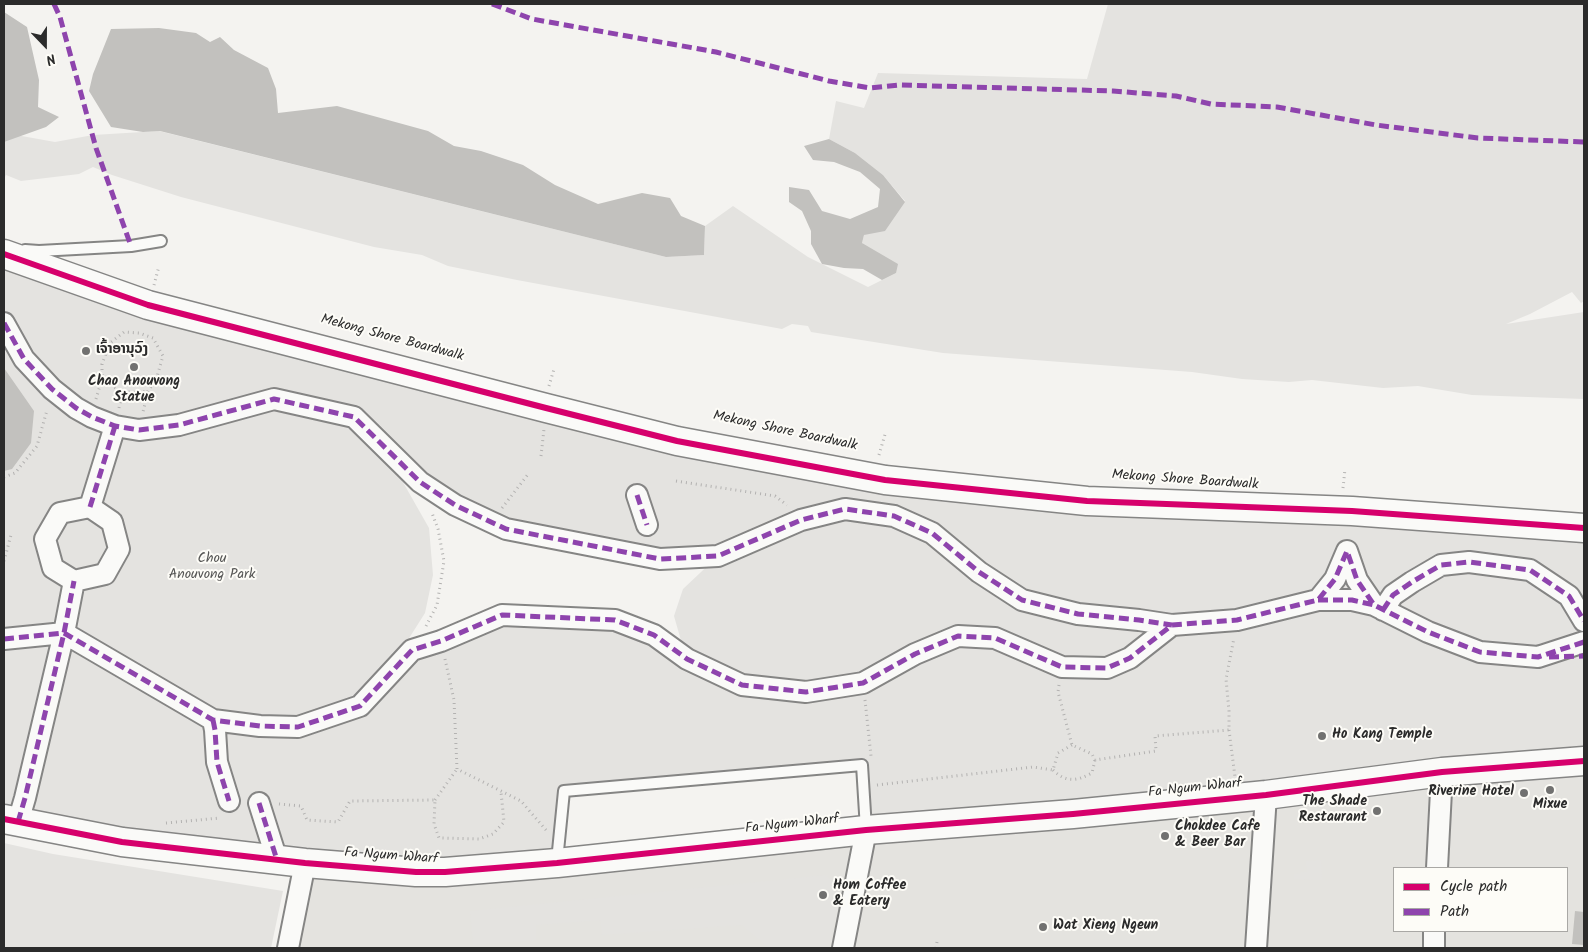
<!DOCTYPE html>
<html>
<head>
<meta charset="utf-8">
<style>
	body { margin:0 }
	#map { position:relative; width:1588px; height:952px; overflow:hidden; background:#f4f3f0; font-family:Kalam,sans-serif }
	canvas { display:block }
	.frame { position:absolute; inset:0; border:5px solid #2b2b2b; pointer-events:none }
	.legend { position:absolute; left:1393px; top:867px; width:175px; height:65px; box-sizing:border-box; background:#fdfcf7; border:1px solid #a9a8a5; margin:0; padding:6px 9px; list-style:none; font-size:15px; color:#2b2b2b }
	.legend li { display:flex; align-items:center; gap:10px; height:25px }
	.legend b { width:25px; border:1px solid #a9a8a5 }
	.north { position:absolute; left:20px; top:20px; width:50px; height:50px; -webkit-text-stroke:4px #fdfcf7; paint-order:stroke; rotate:158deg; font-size:14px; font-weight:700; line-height:20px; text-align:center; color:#2b2b2b }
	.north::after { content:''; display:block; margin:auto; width:18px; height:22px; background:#2b2b2b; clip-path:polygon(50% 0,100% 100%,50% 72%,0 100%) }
</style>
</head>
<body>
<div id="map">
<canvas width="1588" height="952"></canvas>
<div class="frame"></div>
<ul class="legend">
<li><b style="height:6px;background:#d6006c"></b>Cycle path</li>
<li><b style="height:6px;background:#8e44ad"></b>Path</li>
</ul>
<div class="north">N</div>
</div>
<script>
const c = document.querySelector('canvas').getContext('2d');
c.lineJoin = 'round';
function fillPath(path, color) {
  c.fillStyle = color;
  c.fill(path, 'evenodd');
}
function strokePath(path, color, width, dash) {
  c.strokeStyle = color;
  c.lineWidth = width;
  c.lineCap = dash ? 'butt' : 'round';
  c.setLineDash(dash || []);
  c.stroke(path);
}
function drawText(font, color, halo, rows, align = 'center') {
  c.font = font + ' Kalam,"Noto Sans Lao",sans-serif';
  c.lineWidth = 4;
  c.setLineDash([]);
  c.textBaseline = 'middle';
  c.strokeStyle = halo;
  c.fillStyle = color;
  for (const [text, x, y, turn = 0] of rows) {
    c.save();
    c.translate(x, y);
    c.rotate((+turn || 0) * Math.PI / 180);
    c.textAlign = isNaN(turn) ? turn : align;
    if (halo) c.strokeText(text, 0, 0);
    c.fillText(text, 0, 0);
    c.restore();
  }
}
fillPath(new Path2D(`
	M1584,759v189h-1296l17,-85 111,9zM1394,868h173v63h-173z`), '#e4e3df');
fillPath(new Path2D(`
	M1108,4h476v297l-3,2 -9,-11 -42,22 -24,10 78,-12v87l-112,-4 -54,-9 -35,2 -71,-8 -23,2 -47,-3 -50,-7 -249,-19 -132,-21 -3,-6 -16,-2 -10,5 -265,-49 -69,-14 -26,-11 -48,-8 -193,-50 -69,-22 -19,-8 -14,7 -58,7 -15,-6 -2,4v-50l1,4 50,9 38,-7 66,-4 507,126 38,-2 1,-29 28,-20 75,51 60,30 28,-14 -34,-30 2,-8 41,-34 -22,-26 -28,-22 -26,-14 7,-38 28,7 14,-35 209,6z
	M4,254l144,51 737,175 699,47v232l-718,71 -4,-64 -298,25 -7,72 -112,9 -441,-53zM407,468l99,61 154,30 58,-3 -35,33 -9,27 12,42 -71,-38 -113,-5 -96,28 19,-30 8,-38 -4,-47 -29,-51z
	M4,843l49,11 230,37 -12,57h-267z
	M1321,860l1,20 -28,-1v-5l13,-2 -1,-11z
	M827,875l13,15 -11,58h-60l-28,-23 -139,10 -2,-15 -64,5v15l-63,5 -3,-34z
	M1151,939l-1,9h-60v-8z`), '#e4e3e0');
fillPath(new Path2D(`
	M4,12l23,15 12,53 -1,27 21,10 -13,10 -42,15z
	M159,28l37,5 14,9 10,-5 14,13 34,18 8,21 2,24 59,-7 91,25 26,15 27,5 42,14 32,20 43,19 44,-11 28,5 11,18 24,10 -1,29 -38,2 -506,-126 -17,1 -32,-5 -22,-36 4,-17 18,-45z
	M829,139l26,14 28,22 22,27 -20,29 -21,4 -2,8 36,21 -2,9 -14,7 -19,-11 -19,-1 -22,-4 -11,-20v-13l-9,-20 -13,-9v-15l20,3 13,21 28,8 28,-12 2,-18 -20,-17 -26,-10 -21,-2 -9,-14z
	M4,368l30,43 -3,32 -19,26 -8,2z
	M1575,911l9,1v33l-12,-1z`), '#c2c1be');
const lane = new Path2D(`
	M25,250l14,1 92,-5 30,-5
	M557,861l7,-70 298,-26 4,64`);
const street = new Path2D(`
	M4,323l20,36 28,30 24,19 16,9 23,9 24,4 40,-5 95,-26 80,18 66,65 35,23 51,24 154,30 58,-3 83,-36 44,-11 49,7 38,17 47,39 43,28 56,14 61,6 33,5
	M637,495l10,30
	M90,507l22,15 7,27 -14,25 -31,7 -21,-13 -8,-29 15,-26z
	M90,507l25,-81
	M1318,600h34l22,5
	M1383,610l10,-15 19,-13 29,-17 28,-3 61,8 39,26 15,25
	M4,639l60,-6 149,87 47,6 38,1 62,-21 52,-56 29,-9 61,-26 113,5 39,15 33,24 55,26 64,7 57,-9 52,-29 43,-18 37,2 67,29 45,1 23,-10 42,-33 65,-5 81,-20 17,-21 12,-28 10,29 17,25 54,27 52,20 58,5 46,-15
	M213,720l2,10 2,32 12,39
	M259,803l18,57
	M18,822l7,-24 39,-165 10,-52
	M1437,868l5,-96
	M288,948l17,-85
	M843,948l23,-118
	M1256,948l10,-153
	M1434,948v-17`);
const secondary = new Path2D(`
	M4,254l144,51 398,103 131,33 208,39 202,21 265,10 232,17
	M4,819l118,23 183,21 111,9h29l112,-9 309,-33 207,-16 193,-19 176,-23 142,-11`);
strokePath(lane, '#858584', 14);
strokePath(street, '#858584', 24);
strokePath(secondary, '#858584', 31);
strokePath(new Path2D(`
	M154,285l5,-19
	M102,379c17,13 25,15 46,12
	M549,386l5,-17
	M96,399l6,-20v-15l8,-21 14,-11 15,1 14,5 10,18 -7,24 -8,11 -5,21
	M119,408l4,-17
	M879,455l7,-24
	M541,456l3,-27
	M4,477l11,-4 22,-27 10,-36
	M676,481l99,15 12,9
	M1343,488l2,-19
	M502,508l27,-35
	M4,561l7,-26
	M426,626l11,-21 7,-44 -6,-32 -6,-16
	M445,659l9,41 3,69 64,32 25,29
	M1059,685l-1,7 14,53 20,9 3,6 61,-9 -1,-15 74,-6v-19l-3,-32 8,-41
	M865,700l6,56
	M1229,730l6,47
	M1053,770c13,13 24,11 39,3l3,-13
	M877,785l156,-18 20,3 5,-17 14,-8
	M435,800l22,-31
	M279,804l22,2 6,14 31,2 12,-21 85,-1 -1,24 5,14 40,1 14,-5 11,-12 -3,-30
	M166,823l54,-5
	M936,948l1,-6`), '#b3b2b1', 3, [1, 4]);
strokePath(lane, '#fafaf8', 10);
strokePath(street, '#fafaf8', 20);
strokePath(secondary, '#fafaf8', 28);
strokePath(new Path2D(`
	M54,4l6,13 36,131 35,98
	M492,4l40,15 184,33 113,29 41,7 30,-3 213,6 63,5 35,8 66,3 99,18 102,13 106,4
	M4,323l20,36 28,30 24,19 16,9 23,9 24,4 40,-5 95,-26 80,18 66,65 35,23 51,24 154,30 58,-3 83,-36 44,-11 49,7 38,17 47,39 43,28 56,14 61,6 33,5
	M637,495l10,30
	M90,507l25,-81
	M1318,600h34l22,5
	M1383,610l10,-15 19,-13 29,-17 28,-3 61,8 39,26 15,25
	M4,639l60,-6 149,87 47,6 38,1 62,-21 52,-56 29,-9 61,-26 113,5 39,15 33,24 55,26 64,7 57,-9 52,-29 43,-18 37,2 67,29 45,1 23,-10 42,-33 65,-5 81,-20 17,-21 12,-28 10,29 17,25 54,27 52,20 58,5 46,-15
	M1549,657l35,-1
	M213,720l2,10 2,32 12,39
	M259,803l18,57
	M18,822l7,-24 39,-165 10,-52`), '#8e44ad', 5, [10, 5]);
strokePath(new Path2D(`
	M4,254l144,51 398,103 131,33 208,39 202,21 265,10 232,17
	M4,819l118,23 183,21 111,9h29l112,-9 309,-33 207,-16 193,-19 176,-23 142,-11`), '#d6006c', 6);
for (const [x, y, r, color] of [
	[86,351,5,"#717170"],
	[134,367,5,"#717170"],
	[1322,736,5,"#717170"],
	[1550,790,5,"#717170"],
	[1524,793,5,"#717170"],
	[1377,811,5,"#717170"],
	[1165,836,5,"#717170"],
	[823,895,5,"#717170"],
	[1043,927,5,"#717170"]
]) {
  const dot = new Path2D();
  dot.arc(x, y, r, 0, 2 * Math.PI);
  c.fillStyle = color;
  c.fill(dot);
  strokePath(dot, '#fdfcf7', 2);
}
drawText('14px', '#2b2b2b', '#fdfcf7', [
	["Mekong Shore Boardwalk",392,339,15],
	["Mekong Shore Boardwalk",785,432,12],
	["Mekong Shore Boardwalk",1185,481,4],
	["Fa Ngum Wharf",1195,789,-6],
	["Fa Ngum Wharf",792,825,-6],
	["Fa Ngum Wharf",391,857,4]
]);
drawText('bold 14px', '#2b2b2b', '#fdfcf7', [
	["ເຈົ້າອານຸວົງ",96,351],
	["Chao Anouvong",134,383,"center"],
	["Statue",134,399,"center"],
	["Ho Kang Temple",1332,736],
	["Riverine Hotel",1514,793,"right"],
	["The Shade",1367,803,"right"],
	["Restaurant",1367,819,"right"],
	["Mixue",1550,806,"center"],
	["Chokdee Cafe",1175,828],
	["& Beer Bar",1175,844],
	["Hom Coffee",833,887],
	["& Eatery",833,903],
	["Wat Xieng Ngeun",1053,927]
], 'left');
drawText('14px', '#565655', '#fdfcf7', [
	["Chou",212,560],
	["Anouvong Park",212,576]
]);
</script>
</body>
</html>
